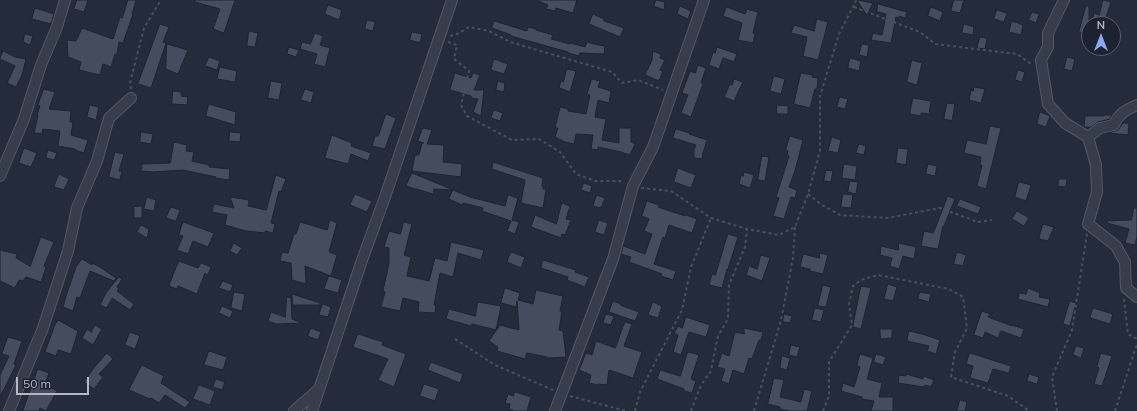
<!DOCTYPE html>
<html>
<head>
<meta charset="utf-8">
<style>
	body { margin:0 }
	#map { position:relative; width:1137px; height:411px; overflow:hidden; background:#242b3a; font-family:Mulish,sans-serif }
	canvas { display:block }
	.north { position:absolute; left:1081px; top:16px; width:40px; height:40px; box-sizing:border-box; background:#1c222f; border:1px solid #585e6b; border-radius:50%; rotate:0deg; font-size:11px; font-weight:700; line-height:16px; text-align:center; color:#b3b8c6 }
	.north::after { content:''; display:block; margin:auto; width:14px; height:18px; background:#8ba8f3; clip-path:polygon(50% 0,100% 100%,50% 72%,0 100%) }
	.scale { position:absolute; left:16px; top:377px; width:73px; height:18px; box-sizing:border-box; border:2px solid #b3b8c6; border-top:0; padding-left:5px; font-size:12px; line-height:14px; white-space:nowrap; color:#b3b8c6; -webkit-text-stroke:3px #1c222f; paint-order:stroke }
</style>
</head>
<body>
<div id="map">
<canvas width="1137" height="411"></canvas>
<div class="north">N</div>
<div class="scale">50 m</div>
</div>
<script>
const c = document.querySelector('canvas').getContext('2d');
c.lineJoin = 'round';
function fillPath(path, color) {
  c.fillStyle = color;
  c.fill(path, 'evenodd');
}
function strokePath(path, color, width, dash) {
  c.strokeStyle = color;
  c.lineWidth = width;
  c.lineCap = dash ? 'butt' : 'round';
  c.setLineDash(dash || []);
  c.stroke(path);
}
const building = new Path2D(`
	M77,0h11l-4,12 -10,-3z
	M128,0h8l-4,14h1l-10,29 -4,-1 -2,12h-2l-4,13 -8,-3 -3,11 -21,-5 2,-8 -13,-5 -1,-17 9,1 6,-13 31,11 7,-22 2,1z
	M195,0h40l-11,33 -11,-4 7,-20 -25,-7z
	M538,0h39l-4,13 -17,-5 -1,3 -9,-2 2,-4 -10,-4z
	M656,0l9,2 -1,8 -10,-4z
	M857,0l16,3 -6,12z
	M954,0h10l-4,13 -9,-2z
	M1103,0l8,2 -7,22h-13l3,-11 5,2z
	M878,4l29,8 -2,6 -6,-2v2l-3,-1 -5,26 -20,-3 2,-7 9,2 4,-21 -9,-2z
	M328,5l14,5 -3,10 -14,-6z
	M680,6l11,5 -3,8 -11,-5z
	M1086,6h3v29l-10,-3z
	M727,7l18,7 2,-5 11,3 -5,21 2,1 -2,9 -15,-3 4,-17 -19,-7z
	M931,7l12,5 -3,9 -12,-5z
	M35,8l19,6 -3,10 -19,-5z
	M997,10l10,3 -3,9 -10,-3z
	M1032,12l7,2 -3,9 -7,-3z
	M593,14l11,5v2l20,7 -4,9 -31,-13z
	M817,19l11,3 -10,38 -15,-4 4,-19 -16,-4 3,-8 20,6z
	M367,20l8,2 -2,9 -8,-2z
	M494,21l33,10 1,-4 8,2v1l17,5 -2,4 19,5 1,-1 14,4 2,-5 11,3 7,1 -1,8 -24,-1 -1,3 -11,-3v-1l-57,-16v-1l-19,-7z
	M1012,21l11,4 -2,10 -12,-3z
	M160,24l9,3 -6,15 3,1 -15,45 -13,-4z
	M964,24l10,3 -1,8 -11,-2z
	M249,31l9,2 -3,14 -8,-1z
	M412,32l10,2 -2,9 -10,-3z
	M315,33l8,3 -3,9 10,3 -5,19 -11,-3 3,-10 -17,-5 2,-7 8,2z
	M25,34l8,2 -3,9 -7,-3z
	M980,37l7,1 -2,11 -8,-1z
	M167,44l21,6 -10,24 -12,-5z
	M862,44l7,1 -2,12 -8,-2z
	M289,47l10,3 -3,7 -9,-3z
	M717,47l20,7 -3,8 -11,-4 -4,11 -10,-4 4,-13 2,1z
	M3,51l12,6 11,2 -4,16 -6,12 -9,-4 8,-17 -15,-7z
	M653,51l8,3 -1,4 5,2 -5,10 3,1 -4,10 -14,-6 7,-15z
	M209,57l11,4 -3,9 -12,-4z
	M1067,57l8,2 -3,12 -8,-2z
	M850,58l11,3 -2,10 -11,-3z
	M494,59l14,5 -4,10 -13,-4z
	M912,60l10,3 -5,22 -10,-3z
	M698,65l8,3 -5,15 2,1 -12,33 -10,-4 7,-18 -6,-2 8,-22 5,2z
	M220,67l17,4 -2,11 -18,-3z
	M567,69l9,2 -6,21 -11,-4 2,-7 2,1z
	M1018,70l7,2 -3,10 -7,-2z
	M455,73l16,5 2,-5 7,2 -6,15h10l-3,26 -8,-4 5,-13 -7,-1v-2l-21,-6z
	M801,73l12,2 -1,2 6,1 -1,11h-2l-5,19 -16,-4z
	M774,76l11,3 -4,15 -11,-3z
	M592,79l8,2 -2,6 13,4 -2,12 -11,-3 -3,17 11,2 -4,21 17,3v-15h12v14l4,2 -5,11 -9,-3 -23,-5v3l-7,-1 2,-14 -17,-1 -2,10 -9,-2 -10,-5 3,-9h-3l5,-21 8,2v2l18,3 4,-19 -3,-1z
	M734,79l9,3 -9,19 -10,-4 6,-13 2,1z
	M271,81l11,2 -3,17 -11,-2z
	M498,81l7,2 -1,9 -8,-2z
	M974,87l11,2 -4,14 -12,-3 2,-10 2,1z
	M44,89l11,3 -6,17 22,2 -1,11h3l-2,13 17,5 -4,13 -9,-3v-1l-17,-3 2,-15 -17,-2 -1,5 -8,-1 4,-18h-1l3,-9 -2,-1z
	M305,89l9,3 -3,11 -10,-3z
	M173,91l8,1v4l7,1 -1,8 -15,-1z
	M840,97l8,2 -3,10 -8,-2z
	M913,98l18,3 -2,13 -8,-1v3l-11,-2z
	M947,103l8,1 -3,17 -8,-2z
	M209,104l27,8 -1,13 -29,-9z
	M90,105l9,2 -3,13 -9,-3z
	M777,105l11,1v8h-11z
	M494,110l9,3 -3,8 -9,-3z
	M1040,112l10,4 -4,11 -9,-3z
	M386,114l10,4 -11,31 -13,-3 3,-10h3z
	M1104,115h8l-2,4 -12,3 -7,5h-7l1,-11h19z
	M1123,123h6l-1,12 -20,-2 10,-3z
	M990,126l11,2 -15,61 -9,-3 5,-21h-2l1,-8 -17,-4 3,-13 19,4z
	M423,128l9,2 -5,14 17,1 -1,17 19,2 -1,13 -49,-6 3,-16h4l3,-12h2l-6,-2z
	M676,129l14,4 -1,1 18,6 -4,13 -1,6 -8,-1v-8l2,-5 -23,-7z
	M141,132l12,2 -2,10 -11,-2z
	M230,132l11,1 -1,9 -11,-1z
	M332,135l20,8 -1,3 20,7 -3,8 -17,-7 -3,10 -23,-6z
	M790,136l13,4 -8,31 -6,16 8,3 -2,8 -4,-1 -7,22 -11,-3 6,-18 -3,-1 13,-41 -2,-1 1,-4 -2,-1z
	M832,137l9,3 -3,13 -10,-2z
	M174,142l13,3 -1,6 8,1 -2,9 17,4v2l21,2 -1,11 -14,-2 1,-1 -33,-7 -30,2 -12,-1 1,-7 28,-1z
	M859,144l7,2 -2,9 -8,-2z
	M24,148l13,5 -6,14 -12,-4z
	M898,148l10,1 -2,16 -10,-2z
	M48,150l9,3 -3,7 -8,-2z
	M115,152l9,2 -5,17h3l-2,9 -11,-3z
	M762,156l7,1 -4,24 -7,-1z
	M493,162l50,16 -1,8h1v3h3l-3,19 -22,-5 4,-23 -33,-11z
	M844,164l13,2 -2,14 -13,-2z
	M928,164l9,2 -2,10 -9,-2z
	M678,168l18,7 -5,13 -17,-6z
	M826,170l7,1 -2,11 -7,-1z
	M744,172l10,3 -4,13 -11,-4 2,-9 2,1z
	M412,173l39,16v1l-17,-1 -1,5 -27,-8z
	M59,174l10,5 -5,11 -10,-3z
	M276,175l10,4 -5,13 -2,-1 -8,32 4,1 -2,9 -8,-2v2l-19,-2 -21,-6 2,-10 -15,-3 2,-8 20,4 -4,-11 19,3 -1,6 18,4z
	M1059,179h8l-1,8 -8,-1z
	M850,181l8,1 -2,12 -8,-2z
	M1019,182l12,3 -5,16 -11,-4z
	M584,183l8,3 -2,7 -9,-3z
	M453,190l17,7 35,9 3,-11 10,3 -6,22 7,2 -4,12 -8,-3 4,-10 -29,-10 1,-3 -20,-5 -1,2 -13,-6z
	M355,194l17,7 -5,11 -17,-7z
	M843,194l10,1 -2,13 -10,-1z
	M597,195l8,3 -4,10 -8,-2z
	M948,196l7,3 -11,27h-1l-5,23 -17,-3 3,-15 9,2z
	M147,197l9,3 -2,11 -10,-2z
	M960,199l21,8 -3,7 -21,-8z
	M647,201l12,4 -1,2 27,9 1,-1 11,4 -5,14 -23,-8 -4,13 -2,-1 -9,27 22,7 -3,9 -12,-4 1,-2 -33,-12 2,-5 -10,-3 2,-8 22,8 7,-20 -8,-3 5,-12 -7,-3z
	M562,203l8,3 -4,13 5,1 -6,15 -3,-1 -1,4 -30,-11 4,-12 21,9z
	M142,206v12h-8v-11z
	M171,207l9,3 -4,11 -10,-3z
	M1134,208h3v29l-2,8 -10,-2 4,-14 -22,-6v-2l24,-1z
	M1017,211l12,7 -5,8 -12,-7z
	M330,220l7,3 -8,29 8,3 -6,21 -26,-10 1,18 -14,-4 -1,-17 -11,-2 2,-9 6,1 6,-19h2l4,-12 27,8z
	M599,220l9,3 -4,12 -9,-3z
	M183,222l31,11 -6,14 -15,-6 -5,13 -11,-4 6,-14 -4,-1z
	M404,222l8,2 -8,31 7,2 -4,19 22,5 6,-23 12,3 4,-19 33,8 -3,10 -23,-7 -5,24 -13,-4 -6,32h2l-1,8 -17,-1 1,-10 -16,-4 -3,13 -19,-4 4,-15 -2,-1 6,-28v-15l-5,-1 5,-16 11,3z
	M1043,224l11,3 -6,14 -9,-2z
	M141,225l8,4 -2,9 -10,-6z
	M728,234l10,3 -10,32h-1l-5,19 -13,-3 3,-11 3,1z
	M41,237l13,5 -10,24 2,1 -5,15 -15,-5 -3,4 -4,-1 -4,8 -15,-7v-31l17,4 -1,4 14,8z
	M234,243l8,5 -5,7 -7,-4z
	M899,243l17,4 -2,12 -11,-3 -4,13 -9,-3 2,-8 -12,-3 1,-9 17,4z
	M511,252l14,5 -4,11 -14,-6z
	M957,252l9,3 -3,11 -9,-2z
	M820,253l8,2 -5,19 -13,-3v-2l-10,-2 3,-13 16,4z
	M761,255l9,3 -8,23 -16,-6 3,-9 8,3z
	M82,259l10,6v-2l8,4 16,11 -2,3 -24,-10 -10,27 -3,-1 -4,14 -10,-4 4,-14 9,-26z
	M543,260l33,10 -1,2 14,5 -4,10 -18,-7 1,-3 -27,-9z
	M179,261l19,7 3,-5 10,4 -3,8 -3,-2 -8,21 -19,-8 -1,3 -8,-3z
	M329,276l13,4 -4,13 -14,-4z
	M119,277l3,2 -5,8 2,2 -2,2 17,13 -4,6 -18,-12 -5,10 -7,-3 6,-12z
	M223,281l10,4 -3,7 -11,-4z
	M888,284l9,3 -4,14 -9,-2z
	M823,285l8,2 -5,20 -8,-1z
	M861,286l10,2 -10,41 -8,-2z
	M505,288l15,5 -2,7 15,4 3,-14 27,6 -3,15h2l-3,19 4,1 3,26 -18,1 -1,-1 -20,-4 -2,6 -28,-8 1,-4 -9,-6 11,-16 19,5 -2,-29 -1,6 -15,-4z
	M1028,288l12,5 -1,4 11,2 -2,8 -30,-8 1,-6 7,1z
	M234,292l11,2 -3,17 -11,-3z
	M920,292l11,2 -2,8 -11,-3z
	M292,294l28,9v2h-27z
	M287,297l4,1 1,21 10,4 -26,1 -8,-3 3,-9 14,5z
	M613,301l8,3 -1,1 19,7 -4,9 -26,-9z
	M1070,301l6,2 -6,23 -7,-2z
	M478,302l23,4 -5,24 -24,-6 -1,2 -25,-7 3,-10 26,7z
	M653,302l9,4 -4,12 -10,-3z
	M323,304l8,3 -3,10 -9,-2z
	M222,306l11,5 -3,7 -11,-5z
	M815,308l9,2 -3,12 -9,-2z
	M1093,308l20,6 -3,10 -20,-6z
	M982,311l8,3 -2,3 24,9v-1l12,4 -3,9 -20,-7 -3,7 -13,-6 -2,6 -9,-3z
	M606,314l8,2 -3,9 -8,-2z
	M784,314l8,2 -2,7 -7,-1z
	M686,317l24,8 -4,12 -17,-5 -8,23 -8,-3 5,-17 -4,-2 4,-7 4,2z
	M58,320l20,11 -7,23 -13,-4 -2,6 -11,-4 9,-25z
	M625,322l7,2 -8,22 18,6 -9,26 -24,-8 -2,15 -9,-1v1l-9,-2 2,-8 -12,-5 7,-17 6,2 4,-14 19,7z
	M95,325l7,4 -9,16 -11,-7 5,-9 4,3z
	M311,328l10,4 -3,8 -10,-4z
	M744,328l19,4 -2,8h-2l-7,19 -3,-1 -5,16 -11,-4 -4,14 -8,-3 4,-12 -8,-2 5,-14 7,3 6,-24 9,2z
	M880,329h12v9l-11,1z
	M909,331l13,3 18,6 -4,14 -9,-3 2,-5 -22,-5z
	M130,332l10,4 -5,13 -10,-4z
	M358,334l25,8 -1,3 24,9 -12,33 -16,-7 10,-21 -35,-12z
	M8,337l14,4 -8,23 2,1 -16,32v-22l9,-19 -7,-2z
	M791,345l9,2 -3,10 -8,-2z
	M1076,346l8,2 -3,10 -8,-3z
	M209,351l18,6 -4,13 -19,-5z
	M688,352l11,3 -8,24 5,2 -4,12 -8,-2v-2l-27,-10 3,-9 20,6z
	M107,353l6,6 -14,15 4,3 -9,12 -10,-7 9,-13z
	M970,353l41,13 -2,7 -16,-4 -5,14 -18,-5 3,-12 -7,-2 3,-10h1z
	M1101,353l11,3 -10,30 -8,-2 5,-16 -2,-1z
	M860,354l13,4 -6,21 15,4 -3,14h14v14h-22l3,-10 -12,-2v-2l-21,-6 2,-8 11,4 6,-20 -3,-1z
	M876,354l10,3 -3,8 -9,-3z
	M782,356l8,2 -3,12 -7,-2z
	M431,362l32,12 -3,9 -32,-13z
	M142,365l22,11 -3,7 29,19 -5,6 -20,-13 -6,8 -8,-5 -1,1 -21,-9z
	M38,369l11,4 -4,11 12,7 -11,20 -6,-3 -1,3h-16z
	M906,374l17,5 1,-3 10,4 -3,7 -6,-2 -1,2 -26,-4 1,-8 7,1z
	M1029,374l10,3 -2,7 -10,-3z
	M774,378l10,2 -4,17 21,5 3,-13 8,2 -5,20h-18l-9,-2v-2l-12,-3z
	M216,379l9,3 -3,8 -9,-3z
	M424,384l15,5 -4,12 -15,-5z
	M199,385l16,6 -5,14 -17,-6z
	M515,392l16,5 -4,14h-13l-5,-2 1,-5 -5,-1 3,-9 5,2z
	M960,400l7,2 -2,9h-8z`);
fillPath(building, '#454c5e');
strokePath(building, '#1e2431', 1);
const minor = new Path2D(`
	M1064,0l-16,33v14l-7,13 7,44 17,19 23,14 8,28 1,27 -9,32 28,22 9,16 1,26 11,9
	M1088,137l12,-9 14,-3c5,-12 12,-15 23,-20
	M0,176l24,-57 17,-54 16,-38 8,-27
	M9,411l34,-83 25,-77 9,-43 20,-47 12,-43 22,-20
	M294,411l25,-22
	M312,411l49,-148 24,-66 67,-197
	M555,411l58,-152 20,-73 20,-39 51,-147`);
strokePath(minor, '#525865', 12);
strokePath(new Path2D(`
	M854,7l66,25 15,12 82,10 14,10 2,-1
	M450,36l7,-2 12,-7 20,4 21,11 102,30 10,11 16,-3 25,10
	M448,42l9,3 -3,14 15,12 -8,34 6,11 45,24 27,-1 21,13 16,22 19,7h25l4,2
	M131,89l-1,-6 14,-55 17,-28
	M641,188l30,3 40,27 36,11 32,6 16,-8 13,-33 12,-43v-55l19,-62 14,-27 3,-7
	M808,194l14,11 18,10 47,3 53,-10 38,14 14,-2
	M1124,299l4,35 9,5
	M455,339l40,26 58,25
	M570,396l56,15
	M635,411l5,-19 42,-82 9,-43 20,-49
	M691,411l10,-26 10,-14 7,-35 10,-17 1,-34 16,-38 2,-18
	M754,411l27,-91 12,-62 2,-31
	M823,411l6,-15v-34l23,-37 -3,-21 4,-18 8,-6 17,-5 71,14 14,8 4,31 -12,24 -4,25 57,19 21,15
	M1057,411l-5,-34 20,-47 15,-96
	M1115,411l22,-67`), '#435459', 2, [3, 3]);
strokePath(minor, '#373d4b', 10);
</script>
</body>
</html>
